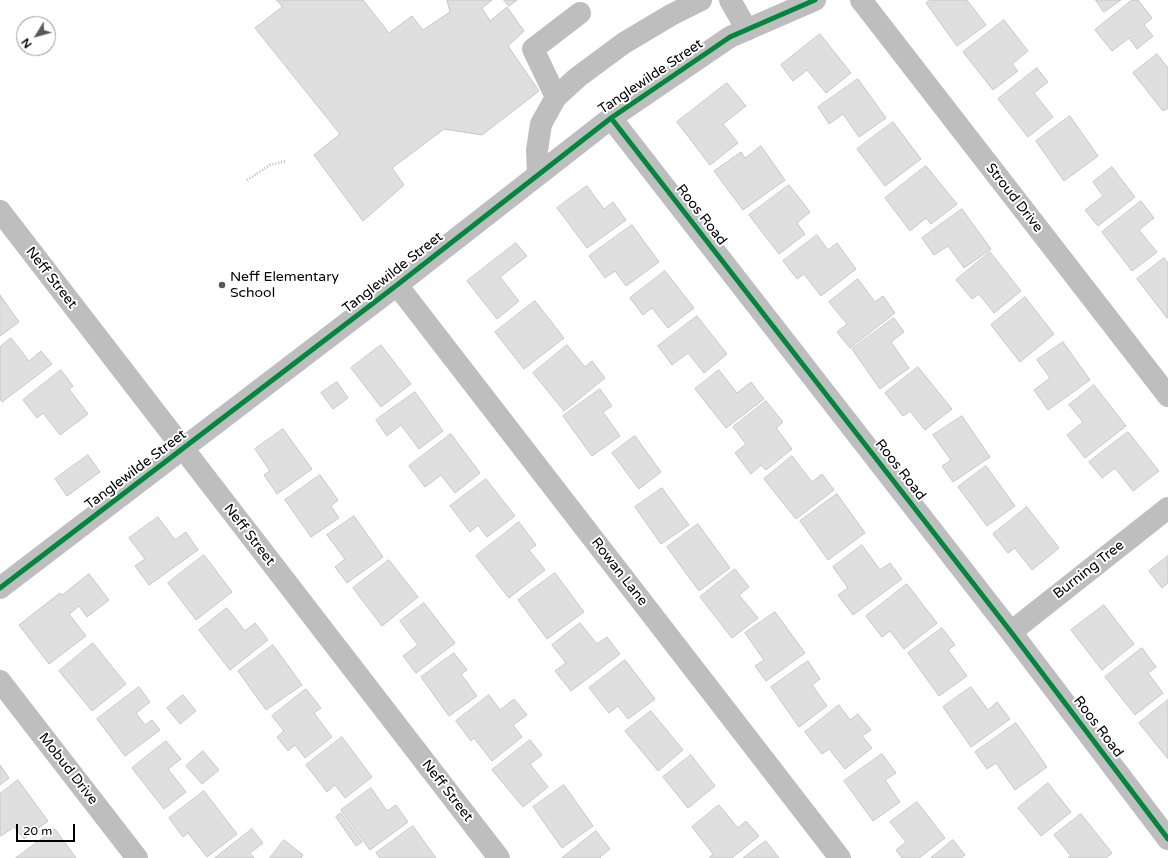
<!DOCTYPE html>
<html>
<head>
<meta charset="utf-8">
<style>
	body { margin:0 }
	#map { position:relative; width:1168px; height:858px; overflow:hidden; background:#fff; font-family:"Varela Round",sans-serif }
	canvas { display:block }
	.north { position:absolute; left:16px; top:16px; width:40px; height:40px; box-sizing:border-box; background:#fff; border:1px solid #999; border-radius:50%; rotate:233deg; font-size:11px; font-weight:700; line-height:16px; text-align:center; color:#000 }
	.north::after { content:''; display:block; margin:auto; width:14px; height:18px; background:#595959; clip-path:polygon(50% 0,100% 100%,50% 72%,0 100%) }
	.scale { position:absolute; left:16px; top:824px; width:59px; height:18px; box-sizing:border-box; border:2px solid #000; border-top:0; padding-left:5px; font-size:12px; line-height:14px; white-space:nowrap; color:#000; -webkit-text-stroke:3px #fff; paint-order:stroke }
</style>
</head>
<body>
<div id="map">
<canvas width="1168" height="858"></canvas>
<div class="north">N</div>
<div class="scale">20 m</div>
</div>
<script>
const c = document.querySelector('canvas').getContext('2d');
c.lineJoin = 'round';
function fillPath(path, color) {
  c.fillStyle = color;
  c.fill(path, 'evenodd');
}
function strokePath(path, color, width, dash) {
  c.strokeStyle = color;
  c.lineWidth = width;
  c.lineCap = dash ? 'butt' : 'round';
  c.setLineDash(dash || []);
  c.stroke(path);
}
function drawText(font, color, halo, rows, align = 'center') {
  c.font = font + ' "Varela Round",sans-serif';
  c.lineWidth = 4;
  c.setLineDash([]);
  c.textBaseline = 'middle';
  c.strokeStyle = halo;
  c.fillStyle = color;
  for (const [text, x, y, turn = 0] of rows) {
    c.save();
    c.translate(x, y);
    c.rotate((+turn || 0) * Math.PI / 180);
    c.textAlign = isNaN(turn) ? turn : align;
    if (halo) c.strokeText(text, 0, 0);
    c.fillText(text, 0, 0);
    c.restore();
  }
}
const building = new Path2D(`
	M277,0h86l26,33 23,-17 11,14 27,-18 -3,-12h45l-10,8 8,13 17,-14 17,24 -16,15 31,45 -57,44 -38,-6 -52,39 12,17 -41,36 -49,-66 26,-21 -85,-106 27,-21z
	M504,0h13l-8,6z
	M930,0h37l19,25 -29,21 -31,-43z
	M1096,0h25l-17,12z
	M1132,0h6l14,18 -8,7 9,11 -16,13 -8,-11 -17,13 -17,-21z
	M1004,20l24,31 -16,13 6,7 -25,19 -30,-38z
	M820,34l31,39 -25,20 -19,-23 -14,11 -12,-16z
	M1157,54l11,14v40l-5,3 -30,-38z
	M1037,68l11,14 -14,11 19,24 -25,20 -30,-38z
	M858,79l28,39 -27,19 -16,-23 -14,10 -11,-17z
	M727,83l19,23 -23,18 15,19 -28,22 -33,-43z
	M1070,116l28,40 -34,25 -28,-40z
	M893,122l28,37 -36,27 -28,-37z
	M761,146l24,34 -42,30 -29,-39 27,-19 4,6z
	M926,166l31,38 -26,20 -5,-6 -16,13 -25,-33z
	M1112,167l23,30 -37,29 -13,-16 18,-14 -10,-14z
	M789,185l21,27 -13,11 8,11 -26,20 -30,-39z
	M587,186l17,23 9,-7 13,18 -39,28 -30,-40z
	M1141,201l13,17 -15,12 18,22 -25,19 -30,-39z
	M962,209l29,40 -27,19 -16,-22 -14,9 -12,-17z
	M632,225l27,37 -33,24 -11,-15 -10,7 -16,-22z
	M817,235l11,15 9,-7 19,26 -35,27 -17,-22 -7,5 -14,-18z
	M516,243l11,13 -27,21 19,24 -22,18 -30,-38z
	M990,252l31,39 -27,22 -15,-19 -7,5 -16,-19z
	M1164,258l4,5v54l-1,1 -30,-39z
	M665,271l29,37 -26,20 -16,-20 -9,7 -13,-17z
	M858,279l17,23 8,-6 12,17 -45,35 -13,-16 10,-8 -18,-22z
	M0,295l19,27 -19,14z
	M1025,297l29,37 -34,28 -29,-37z
	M535,301l29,37 -40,31 -29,-37z
	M697,316l30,38 -23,19 -16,-20 -16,12 -14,-19z
	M894,318l10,14 -13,10 18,26 -29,21 -28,-40z
	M11,338l18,23 12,-10 11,13 -50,38 -2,-3v-52z
	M1063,342l27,38 -42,30 -14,-20 16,-12 -13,-18z
	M381,345l30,39 -30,23 -30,-39z
	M567,345l18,22 7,-6 13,17 -41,33 -31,-38z
	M918,367l34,42 -27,21 -15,-19 -7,5 -18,-23z
	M61,370l12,16 -4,3 19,25 -28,21 -17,-22 -6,5 -14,-18z
	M719,370l18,23 14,-11 13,17 -38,29 -31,-39z
	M337,382l11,16 -15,11 -12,-16z
	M1094,385l32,41 -41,32 -18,-23 16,-13 -14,-17z
	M600,389l12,17 -9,6 17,24 -28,20 -29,-40z
	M415,392l28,39 -24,18 -18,-24 -14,11 -11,-16z
	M766,401l17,21 -7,6 16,21 -26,21 -5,-5 -10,9 -16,-21 11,-9 -13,-17z
	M962,416l28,41 -37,25 -11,-16 9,-6 -18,-25z
	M283,429l29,40 -35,25 -13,-19 6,-4 -15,-22z
	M1128,432l31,39 -26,20 -18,-23 -13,10 -13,-16z
	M451,434l29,39 -25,20 -14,-18 -16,12 -16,-21z
	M635,436l26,36 -22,17 -27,-36z
	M88,455l12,17 -33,24 -12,-17z
	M792,456l20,26 10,-8 12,16 -38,29 -32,-40z
	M986,466l29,40 -28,20 -29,-39z
	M320,475l18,25 -7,6 8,12 -28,19 -26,-37z
	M486,479l29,37 -28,21 -9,-12 -8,7 -20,-26z
	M662,488l27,37 -28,19 -26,-37z
	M837,494l28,39 -37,27 -28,-39z
	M1027,507l32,41 -27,22 -17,-22 -7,5 -15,-19z
	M354,516l29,41 -36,26 -12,-16 10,-8 -18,-24z
	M158,517l17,23 11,-8 12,18 -49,35 -14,-19 10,-7 -16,-21z
	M519,522l17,23 -7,5 16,20 -36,28 -33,-42z
	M698,524l32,44 -31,23 -32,-44z
	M862,545l18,25 10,-7 12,16 -49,36 -15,-20 10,-7 -15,-21z
	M204,555l28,37 -36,28 -28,-37z
	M1168,556v27l-6,5 -13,-17z
	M389,560l29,37 -36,29 -29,-38z
	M735,569l14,18 -10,8 19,23 -26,20 -32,-41z
	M555,573l29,39 -37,27 -29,-39z
	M89,574l20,26 -22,17 -8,-11 -10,8 17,22 -37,28 -30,-39 41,-32 2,2z
	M907,584l30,39 -33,26 -14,-18 -8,6 -16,-21z
	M424,603l31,40 -39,30 -13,-17 15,-11 -18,-24z
	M1104,605l30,39 -32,26 -31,-40z
	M227,608l18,23 10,-8 13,17 -38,30 -31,-40z
	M775,612l30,41 -39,28 -11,-15 9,-6 -19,-27z
	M580,623l17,21 10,-7 13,17 -49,37 -16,-20 11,-8 -14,-18z
	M942,628l13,17 -7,5 19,26 -28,20 -31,-43z
	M93,643l33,41 -34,27 -33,-40z
	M273,645l29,40 -36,25 -28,-39z
	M1142,648l14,19 -8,6 15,20 -28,22 -30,-38z
	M454,653l13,17 -6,4 16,22 -28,20 -28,-39z
	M625,660l30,39 -27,20 -10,-13 -9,7 -20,-25z
	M808,661l12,18 -8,6 15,21 -28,21 -28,-40z
	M139,687l11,15 -14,11 9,12 7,-5 8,10 -35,26 -28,-37z
	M971,687l17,23 9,-8 13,17 -39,28 -28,-40z
	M306,689l15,19 -7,5 18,24 -27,21 -10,-13 -7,6 -11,-14 7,-6 -12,-15z
	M183,695l13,16 -16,13 -13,-16z
	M489,695l11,15 14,-11 13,16 -14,10 9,12 -30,24 -18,-23 -3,3 -15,-20z
	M1168,700v59l-29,-36z
	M839,705l11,15 8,-6 13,16 -9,6 10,12 -27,21 -16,-20 -7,5 -17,-22z
	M651,711l32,39 -25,21 -33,-40z
	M1016,723l31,44 -32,23 -19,-27 -9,6 -12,-17z
	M342,737l30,40 -27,21 -10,-13 -8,7 -21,-27z
	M530,740l12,15 -12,9 18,23 -25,20 -31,-37z
	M166,741l15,18 -13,10 18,23 -22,17 -32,-41z
	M203,751l16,19 -17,14 -16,-18z
	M882,754l14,19 -11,7 15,22 -27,19 -29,-40z
	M691,755l24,31 -27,22 -25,-31z
	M0,765l9,13 -9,7z
	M18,780l30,41 -24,18 -10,-12 -13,9 -1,-2v-40z
	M1048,783l23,29 -30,24 -23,-28z
	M564,785l29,41 -31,22 -29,-41z
	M371,788l16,23 9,-6 12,17 -38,28 -29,-40z
	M204,791l33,43 -30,23 -19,-24 -5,4 -14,-19z
	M917,802l28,36 -26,20h-17l-6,-8 10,-8 -16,-20z
	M719,805l19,23 8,-7 13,15 -27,22h-23l4,-4 -21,-27z
	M341,813l21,29 -6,4 -20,-29z
	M1081,814l31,39 -6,5h-38l3,-2 -17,-21z
	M413,826l23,32h-56l-4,-5z
	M55,829l21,29h-60z
	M252,829l11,14 -13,10 4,5h-39z
	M596,831l14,18 -10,8 1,1h-39z
	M284,840l19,15 -2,3h-31z
	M953,840l12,15 -4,3h-30z
	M766,841l13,17h-36z`);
fillPath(building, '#dfdfdf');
strokePath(building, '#c7c7c7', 1);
strokePath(new Path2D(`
	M247,180l23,-15 16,-4`), '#b9b9b9', 2.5, [1, 2]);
strokePath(new Path2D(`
	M730,0l17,30
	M861,0l307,396
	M556,97l-23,-48 47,-36
	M611,118l400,514 157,207
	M538,175l-1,-25 4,-26 15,-27 22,-20 46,-34 47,-28 30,-15
	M0,211l499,647
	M397,285l443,573
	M0,588l397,-303 214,-167 119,-81 85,-37
	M1011,632l157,-124
	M0,681l137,177`), '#bebebe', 22);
strokePath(new Path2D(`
	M611,118l400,514 157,207
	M0,588l397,-303 214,-167 119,-81 85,-37`), '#00873e', 5);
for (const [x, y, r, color] of [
	[222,285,4,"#595959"]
]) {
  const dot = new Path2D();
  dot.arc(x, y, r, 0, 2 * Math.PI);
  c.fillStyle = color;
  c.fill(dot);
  strokePath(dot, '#fff', 1.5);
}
drawText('14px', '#000', '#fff', [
	["Tanglewilde Street",651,77,-34],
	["Stroud Drive",1014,198,52],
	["Roos Road",701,215,52],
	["Tanglewilde Street",393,273,-38],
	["Neff Street",51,278,52],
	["Tanglewilde Street",136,470,-37],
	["Roos Road",900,470,52],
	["Neff Street",249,535,52],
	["Burning Tree",1089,570,-38],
	["Rowan Lane",619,572,52],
	["Roos Road",1098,727,53],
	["Mobud Drive",68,769,52],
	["Neff Street",447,791,52]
]);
drawText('14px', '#000', '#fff', [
	["Neff Elementary",230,277],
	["School",230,293]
], 'left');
</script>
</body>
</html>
